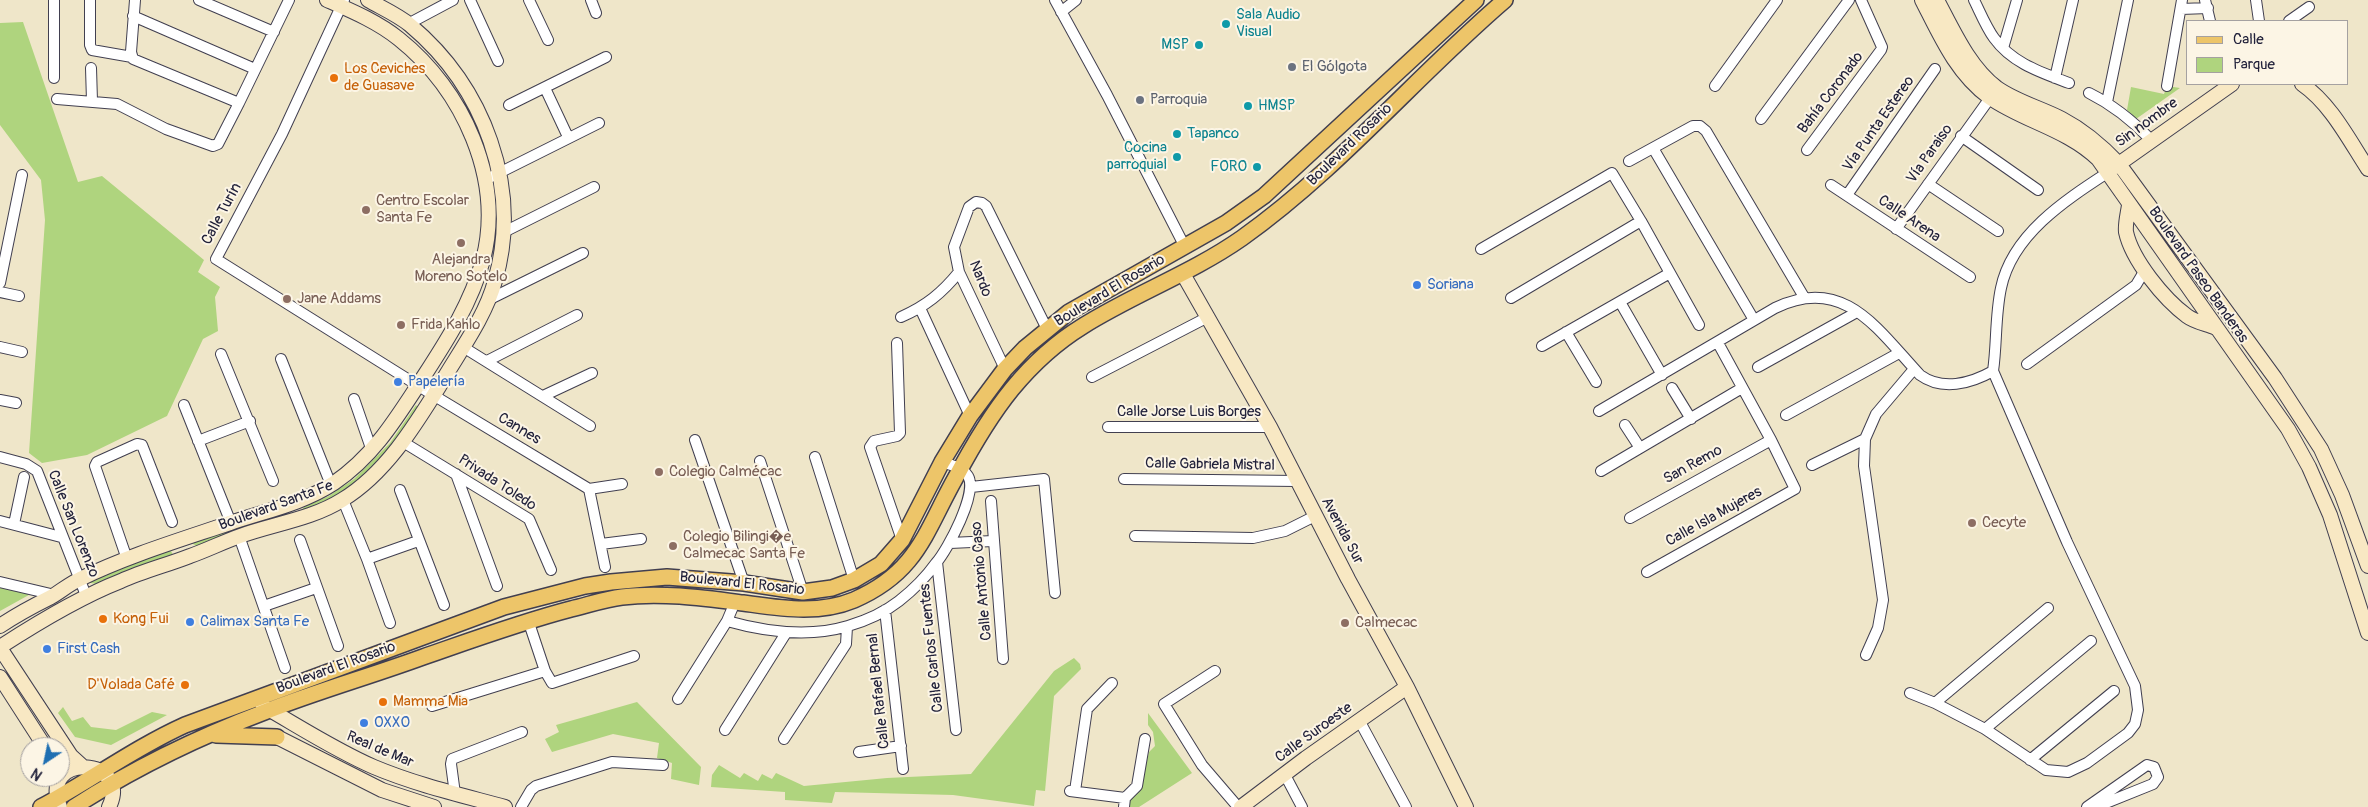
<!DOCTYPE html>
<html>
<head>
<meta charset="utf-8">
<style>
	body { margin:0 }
	#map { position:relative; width:2368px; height:807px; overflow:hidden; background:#efe6c9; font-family:Pangolin,sans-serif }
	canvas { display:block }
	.legend { position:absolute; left:2186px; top:20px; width:162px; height:65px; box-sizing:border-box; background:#fcf5e5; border:1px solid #a5a1a1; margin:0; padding:6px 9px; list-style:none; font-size:15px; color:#22223b }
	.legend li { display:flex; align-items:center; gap:10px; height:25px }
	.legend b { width:25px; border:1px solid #a5a1a1 }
	.north { position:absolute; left:20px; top:737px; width:50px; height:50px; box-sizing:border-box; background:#fcf5e5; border:1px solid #a5a1a1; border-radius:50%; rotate:214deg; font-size:14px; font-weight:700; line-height:20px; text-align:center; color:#22223b }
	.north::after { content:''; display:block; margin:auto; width:18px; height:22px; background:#1f6fb2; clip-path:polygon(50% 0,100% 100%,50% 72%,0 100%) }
</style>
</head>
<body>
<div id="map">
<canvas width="2368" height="807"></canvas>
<ul class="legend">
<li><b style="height:6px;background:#edc569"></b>Calle</li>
<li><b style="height:14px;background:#afd47e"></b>Parque</li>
</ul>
<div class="north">N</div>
</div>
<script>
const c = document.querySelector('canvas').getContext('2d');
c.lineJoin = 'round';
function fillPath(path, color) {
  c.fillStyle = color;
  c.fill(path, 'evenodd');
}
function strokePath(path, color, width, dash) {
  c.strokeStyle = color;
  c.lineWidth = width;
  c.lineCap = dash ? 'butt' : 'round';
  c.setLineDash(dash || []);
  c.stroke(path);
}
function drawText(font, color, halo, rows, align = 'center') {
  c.font = font + ' Pangolin,sans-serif';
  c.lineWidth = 4;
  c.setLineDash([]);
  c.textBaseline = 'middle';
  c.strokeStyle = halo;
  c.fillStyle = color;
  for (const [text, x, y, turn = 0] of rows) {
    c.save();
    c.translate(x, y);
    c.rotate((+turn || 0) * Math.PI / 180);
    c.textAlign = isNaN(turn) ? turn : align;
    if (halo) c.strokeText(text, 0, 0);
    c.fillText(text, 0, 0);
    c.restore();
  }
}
fillPath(new Path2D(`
	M23,22l55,160 24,-6 102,84 -6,12 22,15 -5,10 3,34 -15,8 -36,77 -80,39 -45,8 -13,-10 16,-233 -4,-40 -41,-55v-102z
	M2167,86l13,2 -44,31 -9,-9 4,-23 33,7z
	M416,405l2,3 -33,49 -44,39 -40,15 3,-4 25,-11 25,-17 36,-36z
	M284,513c-5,8 -73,28 -87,33l-4,-2v-2z
	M171,551l2,4 -75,29 -8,-1v-2l62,-26z
	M0,583l36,8 -36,20z
	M1074,658l6,6 1,5 -27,27 -9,95 -9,-1 -2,16 -81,-11 -118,-3 -3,11 -47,-3v-8l-74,-5 1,-12 7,-10 21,13 4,-5 14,8 4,-7 10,5 4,-6 28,13 83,-8 84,-4 83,-103z
	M637,702l64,65 -2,18 -28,-6 1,-16 -15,-5 2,-15 -46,-9 -61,18 -7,-13 14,-7 -3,-7z
	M63,707l9,14 11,-4 8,10 25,3 36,-18 15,3 -56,30 -36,-8 -17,-24z
	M1148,713l44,60 -53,34h-15l1,-5 15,-13 9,-37 6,-6 -2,-14 -5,-7z`), '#afd47e');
const street = new Path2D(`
	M90,0v45l2,5 40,7
	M135,0l-4,52 2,7 106,44 50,-103
	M199,0l75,32
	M344,0l-62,134 -66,125 217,136 156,94 16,78
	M470,0l28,61
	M529,0l19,40
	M591,0l5,13
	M1055,0l52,95 78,152
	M1974,0c6,12 12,27 20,38 18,25 46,34 75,45
	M2205,0l5,21
	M2256,0l3,21
	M2181,9l27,-1
	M1061,12l15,-12
	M133,16l122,53
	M2289,21l20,-14
	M408,24l45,-24
	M2003,48l14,-48
	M91,68l1,33
	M54,78v-78
	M2055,78l18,-78
	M1715,86l62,-86
	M2167,86l15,-86
	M545,88l23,49
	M2089,93c24,12 43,27 62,47
	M57,99l60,5 49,25 47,17 5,-2 21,-41
	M2107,102l21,-102
	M509,105l97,-48
	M1761,119l88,-119
	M1961,136l77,54
	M1653,148l101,172
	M1807,150l74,-100 1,-3 -21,-47
	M1629,161l64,-35h7l6,5 98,166
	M485,180l114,-57
	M1928,184l70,47
	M1831,185l139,92
	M1847,195l88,-126
	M1896,229l94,-131
	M504,232l90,-45
	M1481,249l131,-76 29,48 58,104
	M0,283l22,-108
	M0,292l19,4
	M1511,298l130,-77
	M488,300l95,-47
	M1620,302l42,73
	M920,308l50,108
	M901,317c25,-11 41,-24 58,-45
	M1566,332l30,50
	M897,343l3,90 -3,3 -23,5 -4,6 32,93
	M1542,346l128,-73
	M0,347l22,5
	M463,347l127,79
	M221,354l52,127
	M281,359l50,126
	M487,361l90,-46
	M2027,364l109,-79 9,-15
	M1758,367l99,-55
	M1005,369l-46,-97 -5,-25 15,-40 7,-5 6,1 4,3 61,123
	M1092,377l116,-60
	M1672,388l19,31
	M543,396l49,-23
	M354,399l18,52
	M0,400l16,3
	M184,405l47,118
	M1599,411l176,-103c69,-34 103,22 145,67 22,16 50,9 73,-4 4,-27 2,-55 8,-83 11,-53 63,-87 106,-115
	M1786,415l113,-62
	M1625,425l15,23
	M1108,427h162
	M695,440l49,143
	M198,441l52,-20
	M403,442l126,77 22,51
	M0,457l26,7 11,7 50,127
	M815,457l39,123
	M760,461l43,131
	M1812,465l53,-26
	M1601,471l141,-83
	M456,474l41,112
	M1124,479l173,2
	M971,487l73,-8 11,114
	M589,489l33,-5
	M400,490l44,115
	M343,500l24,59 23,64
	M991,501l12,158
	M1630,518l141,-78
	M0,521l61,16
	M14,524l10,-47
	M239,536l46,132
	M1135,536l118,2 32,-7 30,-15
	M300,540l38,106
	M950,543l43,-2
	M601,544l40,-5
	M127,559l-32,-93 2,-4 40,-18 5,1 30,77
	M367,559l51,-18
	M937,562l19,168
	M1647,572l148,-83 -24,-49 -53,-97
	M0,582l55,13
	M264,606l52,-18
	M885,610l18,159
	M528,620l17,51 7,12 82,-27
	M727,621c39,11 81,17 121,5 17,-5 37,-14 51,-25 14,-11 27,-24 37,-38 12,-14 42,-70 32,-87 -6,-9 -17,-11 -26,-14
	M1866,655l12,-27 5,-28 -19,-134 1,-27 11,-25 38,-45
	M1215,671l-51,33 38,61 36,42
	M1910,693l25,10 50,26 61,41 22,2 19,-9 41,-30 7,-9 3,-14 -3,-24 -68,-144 -74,-171
	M678,699l49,-78 8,-19
	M1935,703l113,-95
	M432,706l113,-35
	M1359,720l47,87
	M1985,729l106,-88
	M725,730l61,-97
	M784,739l62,-95 1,-17
	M859,752l42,-6
	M2030,760l84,-69
	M1284,773l18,34
	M1070,791l55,7
	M1075,791l12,-82 25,-26
	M455,794l-4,-30 1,-5 70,-27
	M521,807l10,-17 5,-4 76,-24 51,3
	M1124,807l1,-9 12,-12 8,-47
	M2087,807l60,-42 7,2 4,10 -5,7 -57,23`);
const secondary = new Path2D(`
	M1922,0c18,35 34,73 67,97 34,24 78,32 109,62l190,270 21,38 21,48 38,118
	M1937,0c16,30 32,67 60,88 20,14 44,20 65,31 23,12 40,27 57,45l156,214 46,71 21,46 26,71
	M2302,84c29,20 47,56 66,85
	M2113,168l119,-84
	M2129,205c-1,8 -4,19 -3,27 6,28 38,67 61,84 8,6 20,8 29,12
	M1183,274l87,153 78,152 59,108 59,120
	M0,626c16,-11 33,-20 51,-29 9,-5 18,-13 29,-18 47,-23 100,-39 150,-56 35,-12 72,-19 104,-40 41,-28 63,-66 90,-107 24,-37 47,-73 59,-116 21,-81 -20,-170 -84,-221 -21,-17 -47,-28 -72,-39
	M0,647c37,-24 80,-50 121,-66 22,-10 46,-16 69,-25 17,-6 33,-14 50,-20 33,-12 72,-17 102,-36 43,-26 72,-73 98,-115 19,-33 45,-67 55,-104 27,-94 -11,-194 -85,-256 -12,-10 -28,-17 -42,-25
	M0,648l71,108 11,10
	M0,677l45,70
	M263,706c37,21 72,44 111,61 43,18 87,28 131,40
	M277,737l105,53 52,17
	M60,807c-22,-56 73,-50 49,0
	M1241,807l65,-49 101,-71`);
const primary = new Path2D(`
	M216,735l61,2
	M41,807c49,-26 93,-59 144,-82l319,-118 81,-21 26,-4 56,-5 77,6 59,9 29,-4 22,-8 27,-16 21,-24 40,-78 28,-46 35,-47 20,-21 44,-36 157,-89 38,-27 212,-196
	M74,807c60,-39 127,-71 193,-96 51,-20 104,-35 156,-54 49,-17 98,-35 148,-48 17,-4 34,-10 51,-12 39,-5 82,1 121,6 37,5 75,12 111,-3 64,-28 71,-68 102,-123 16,-30 34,-61 56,-88 19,-23 45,-47 71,-63 51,-32 109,-53 159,-88 97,-69 173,-161 263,-238`);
strokePath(street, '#413f50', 12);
strokePath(secondary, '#413f50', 16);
strokePath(primary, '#413f50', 18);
strokePath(street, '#fff', 10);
strokePath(secondary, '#f8e8c3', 14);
strokePath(primary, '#edc569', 15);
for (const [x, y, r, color] of [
	[1226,24,5,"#0f9aa8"],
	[1199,45,5,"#0f9aa8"],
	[1292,67,5,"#6b7280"],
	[334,78,5,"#e8710a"],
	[1140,100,5,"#6b7280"],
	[1248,106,5,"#0f9aa8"],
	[1177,134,5,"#0f9aa8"],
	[1177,157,5,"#0f9aa8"],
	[1257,167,5,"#0f9aa8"],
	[366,210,5,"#8d6e63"],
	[461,243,5,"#8d6e63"],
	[1417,285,5,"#3f7fe0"],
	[287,299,5,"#8d6e63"],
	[401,325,5,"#8d6e63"],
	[398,382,5,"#3f7fe0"],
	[659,472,5,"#8d6e63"],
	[1972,523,5,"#8d6e63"],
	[673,546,5,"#8d6e63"],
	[103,619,5,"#e8710a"],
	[190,622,5,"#3f7fe0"],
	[1345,623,5,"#8d6e63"],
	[47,649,5,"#3f7fe0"],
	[185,685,5,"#e8710a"],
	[383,702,5,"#e8710a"],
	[364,723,5,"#3f7fe0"]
]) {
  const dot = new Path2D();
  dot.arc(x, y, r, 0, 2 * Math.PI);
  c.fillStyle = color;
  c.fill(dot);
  strokePath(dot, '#fcf5e5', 2);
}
drawText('15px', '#0d838f', '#fcf5e5', [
	["Sala Audio",1236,15],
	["Visual",1236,32],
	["MSP",1189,45,"right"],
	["HMSP",1258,106],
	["Tapanco",1187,134],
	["Cocina",1167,148,"right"],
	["parroquial",1167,165,"right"],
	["FORO",1247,167,"right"]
], 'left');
drawText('15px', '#5b616d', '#fcf5e5', [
	["El Gólgota",1302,67],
	["Parroquia",1150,100]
], 'left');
drawText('15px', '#c56008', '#fcf5e5', [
	["Los Ceviches",344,69],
	["de Guasave",344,86],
	["Kong Fui",113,619],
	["D'Volada Café",175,685,"right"],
	["Mamma Mia",393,702]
], 'left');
drawText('15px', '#22223b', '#fcf5e5', [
	["Bahía Coronado",1831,93,-53],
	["Sin nombre",2147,123,-36],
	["Vía Punta Estereo",1879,124,-55],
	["Boulevard Rosario",1350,145,-44],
	["Vía Paraiso",1930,154,-55],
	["Calle Turín",222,214,-62],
	["Calle Arena",1909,219,34],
	["Boulevard Paseo Banderas",2198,275,55],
	["Nardo",980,279,68],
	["Boulevard El Rosario",1110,291,-31],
	["Calle Jorse Luis Borges",1189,412],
	["Cannes",519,429,31],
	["Calle Gabriela Mistral",1210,465,1],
	["San Remo",1693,465,-29],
	["Privada Toledo",497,483,33],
	["Boulevard Santa Fe",276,506,-20],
	["Calle Isla Mujeres",1714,517,-29],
	["Calle San Lorenzo",73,524,68],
	["Avenida Sur",1342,531,62],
	["Calle Antonio Caso",982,581,-95],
	["Boulevard El Rosario",742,584,6],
	["Calle Carlos Fuentes",932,648,-96],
	["Boulevard El Rosario",336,668,-20],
	["Calle Rafael Bernal",879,691,-96],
	["Calle Suroeste",1314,733,-36],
	["Real de Mar",380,750,23]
]);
drawText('15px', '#785e54', '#fcf5e5', [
	["Centro Escolar",376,201],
	["Santa Fe",376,218],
	["Alejandra",461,260,"center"],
	["Moreno Sotelo",461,277,"center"],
	["Jane Addams",297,299],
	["Frida Kahlo",411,325],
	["Colegio Calmécac",669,472],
	["Cecyte",1982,523],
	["Colegio Bilingi�e",683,537],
	["Calmecac Santa Fe",683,554],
	["Calmecac",1355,623]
], 'left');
drawText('15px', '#366cbe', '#fcf5e5', [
	["Soriana",1427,285],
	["Papelería",408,382],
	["Calimax Santa Fe",200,622],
	["First Cash",57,649],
	["OXXO",374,723]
], 'left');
</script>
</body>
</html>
